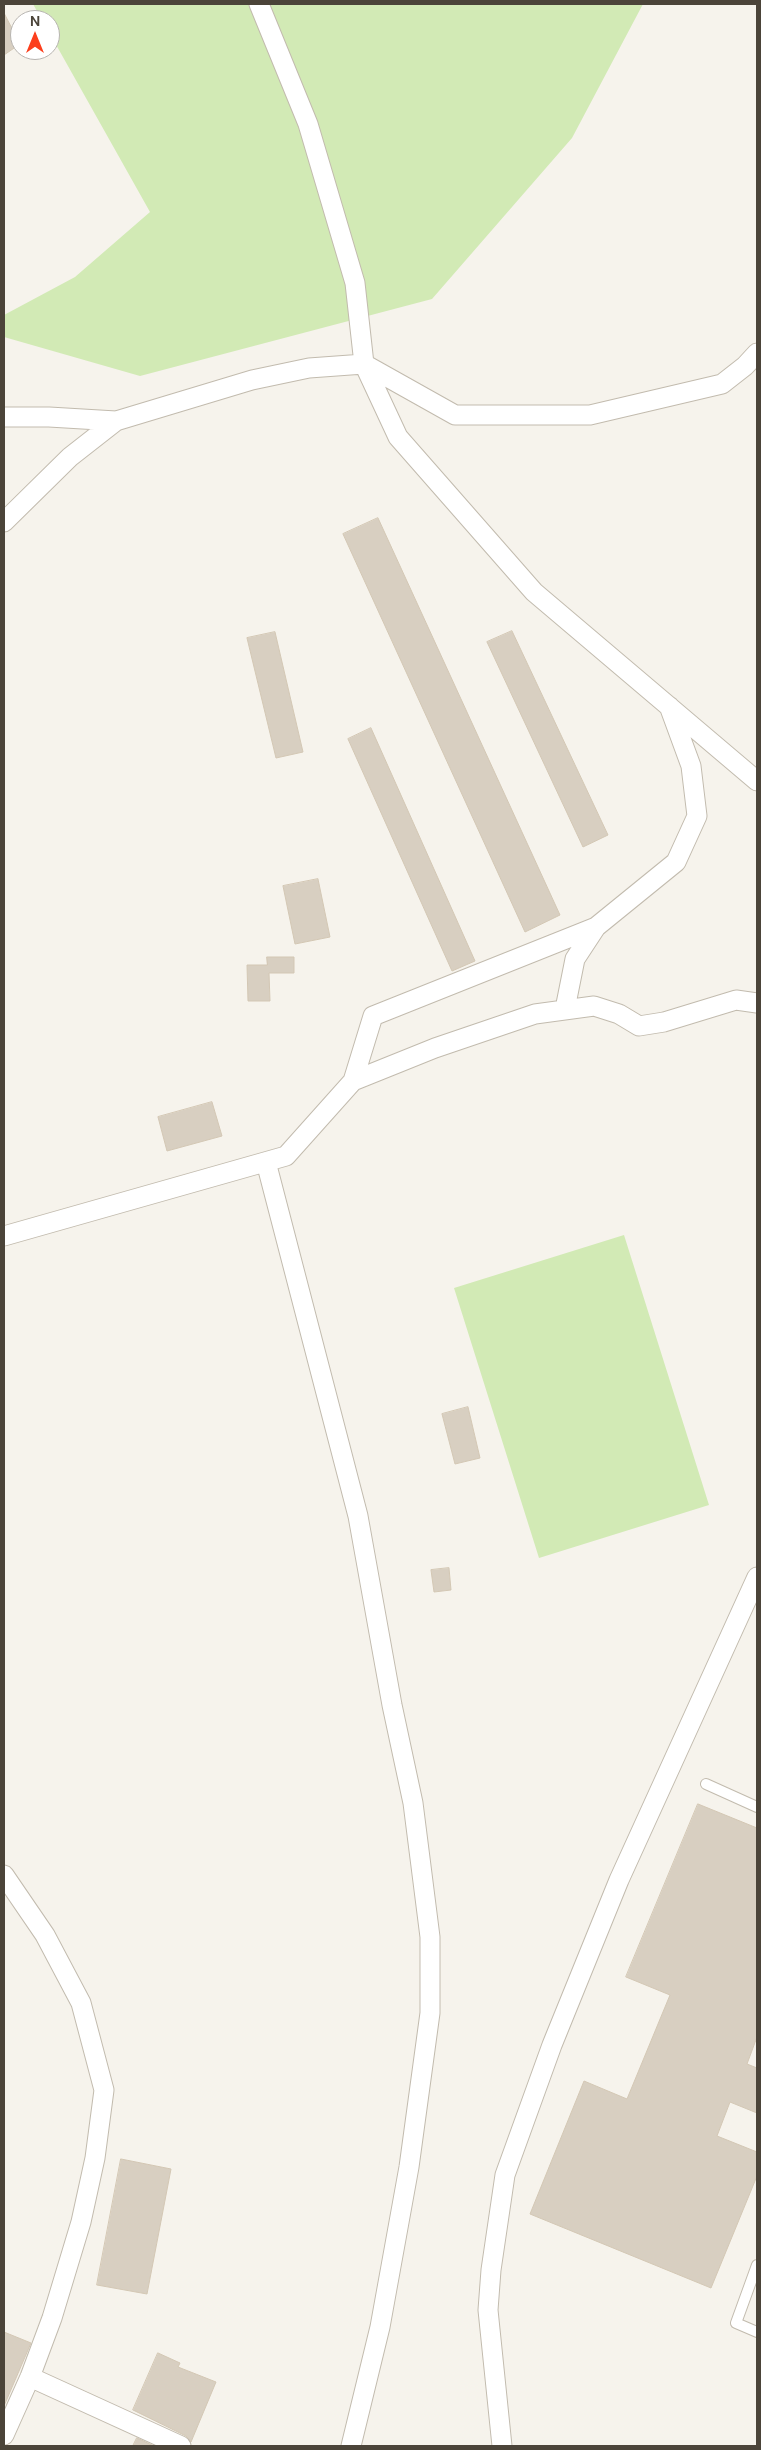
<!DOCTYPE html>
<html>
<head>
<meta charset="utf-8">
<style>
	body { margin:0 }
	#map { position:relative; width:761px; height:2450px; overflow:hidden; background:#f6f3ec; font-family:"DM Sans",sans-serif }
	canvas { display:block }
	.frame { position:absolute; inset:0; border:5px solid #4b4439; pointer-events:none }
	.north { position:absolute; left:10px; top:10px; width:50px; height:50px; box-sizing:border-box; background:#fff; border:1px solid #b7b4b0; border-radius:50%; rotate:0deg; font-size:14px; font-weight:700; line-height:20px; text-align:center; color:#4b4439 }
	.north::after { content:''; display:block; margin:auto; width:18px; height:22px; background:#fc3f1d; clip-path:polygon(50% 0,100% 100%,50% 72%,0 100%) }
</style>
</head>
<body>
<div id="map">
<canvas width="761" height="2450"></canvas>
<div class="frame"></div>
<div class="north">N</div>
</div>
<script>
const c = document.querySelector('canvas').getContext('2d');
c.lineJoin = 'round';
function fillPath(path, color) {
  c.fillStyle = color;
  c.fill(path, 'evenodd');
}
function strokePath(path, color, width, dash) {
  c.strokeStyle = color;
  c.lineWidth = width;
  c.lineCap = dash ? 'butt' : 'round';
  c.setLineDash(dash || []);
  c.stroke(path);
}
fillPath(new Path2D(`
	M33,4h610l-71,134 -140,161 -292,77 -136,-39v-22l71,-38 75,-65 -100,-178v-14h-8z
	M624,1235l85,270 -170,53 -85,-270z`), '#d2eab5');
const building = new Path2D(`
	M4,13l16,31 -16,11z
	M378,518l182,397 -35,17 -182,-398z
	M512,631l96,204 -25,12 -96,-205z
	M275,632l28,120 -27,6 -29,-120z
	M371,728l104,233 -23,10 -104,-232z
	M318,879l12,58 -35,7 -12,-58z
	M267,957h27v16h-25l1,28h-22l-1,-36h20z
	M212,1102l10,34 -55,15 -9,-34z
	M468,1407l12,51 -25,6 -13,-50z
	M449,1568l2,22 -17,2 -3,-22z
	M698,1804l59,24v209l-10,27 10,4v45l-27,-11 -13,34 40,16v24l-46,112 -181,-74 54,-133 43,18 43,-104 -44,-18z
	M121,2159l50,10 -24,125 -50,-9z
	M4,2332l27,11 -27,63z
	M158,2353l22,10 -2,4 38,15 -25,60 -5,-6 -53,-26z
	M137,2438l17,8h-21z`);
fillPath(building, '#d8cfc1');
strokePath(building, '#d3c7b4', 1);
const lane = new Path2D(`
	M706,1784l51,23
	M757,2265l-21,58 21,9`);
const street = new Path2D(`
	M259,4l49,120 47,159 9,81 34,73 136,155 223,189
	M4,417h45l67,4
	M4,522l66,-65 46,-36 136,-41 57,-12 55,-4 91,51h135l132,-31 23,-18 12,-13
	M565,1009l10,-50 21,-32
	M353,1081l20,-65 223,-89 80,-65 21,-46 -6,-50 -22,-60
	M266,1162l92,354 34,189 21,98 17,134v76l-21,154 -29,160 -29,119
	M4,1236l282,-80 67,-75 82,-33 100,-34 59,-8 25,8 20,12 25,-4 72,-22 21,3
	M4,1875l41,60 36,68 23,87 -9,68 -14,64 -29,96 -22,59 -26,58
	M30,2377l151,69
	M502,2446l-14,-136 3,-40 14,-95 47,-130 67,-165 138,-303`);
strokePath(lane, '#c2bbae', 12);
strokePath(street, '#c2bbae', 21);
strokePath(lane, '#fff', 10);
strokePath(street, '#fff', 19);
</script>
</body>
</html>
